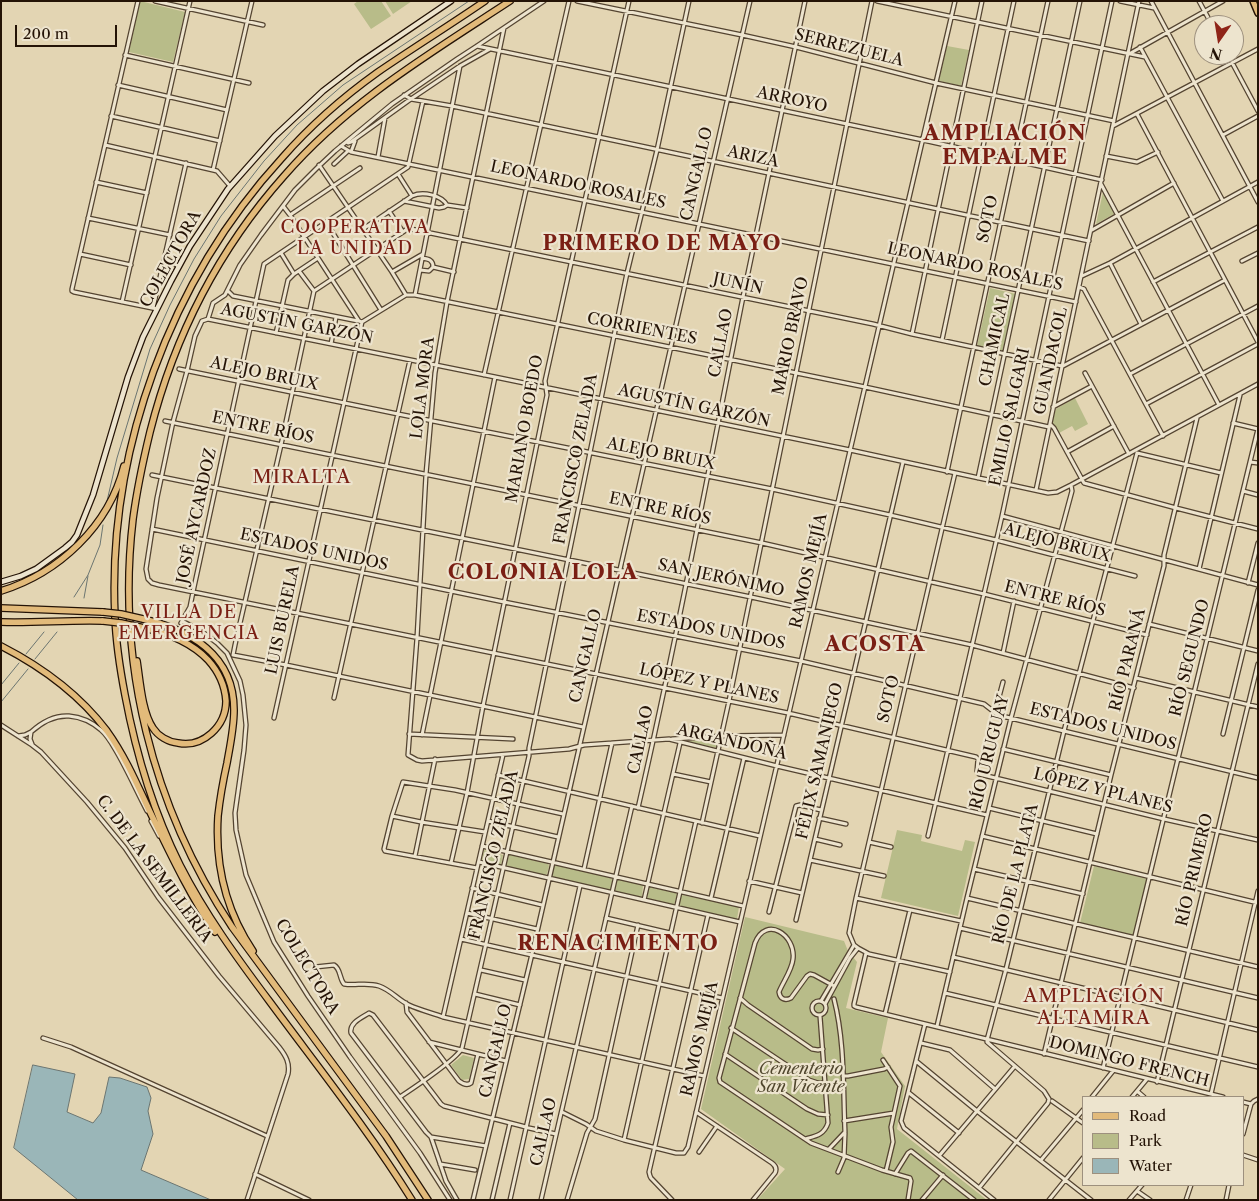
<!DOCTYPE html>
<html>
<head>
<meta charset="utf-8">
<style>
	body { margin:0 }
	#map { position:relative; width:1259px; height:1201px; overflow:hidden; background:#e3d5b3; font-family:"Libre Caslon Text",serif }
	canvas { display:block }
	.frame { position:absolute; inset:0; border:2px solid #241306; pointer-events:none }
	.legend { position:absolute; left:1082px; top:1096px; width:162px; height:90px; box-sizing:border-box; background:#ede4ce; border:1px solid #9d907e; margin:0; padding:6px 9px; list-style:none; font-size:15px; color:#241306 }
	.legend li { display:flex; align-items:center; gap:10px; height:25px }
	.legend b { width:25px; border:1px solid #9d907e }
	.north { position:absolute; left:1194px; top:15px; width:50px; height:50px; box-sizing:border-box; background:#ede4ce; border:1px solid #9d907e; border-radius:50%; rotate:193deg; font-size:14px; font-weight:700; line-height:20px; text-align:center; color:#241306 }
	.north::after { content:''; display:block; margin:auto; width:18px; height:22px; background:#8f2418; clip-path:polygon(50% 0,100% 100%,50% 72%,0 100%) }
	.scale { position:absolute; left:15px; top:25px; width:102px; height:22px; box-sizing:border-box; border:2px solid #241306; border-top:0; padding-left:6px; font-size:15px; line-height:18px; white-space:nowrap; color:#241306; -webkit-text-stroke:4px #ede4ce; paint-order:stroke }
</style>
</head>
<body>
<div id="map">
<canvas width="1259" height="1201"></canvas>
<div class="frame"></div>
<ul class="legend">
<li><b style="height:6px;background:#e2ba7a"></b>Road</li>
<li><b style="height:14px;background:#b8bc89"></b>Park</li>
<li><b style="height:14px;background:#9ab6b8"></b>Water</li>
</ul>
<div class="north">N</div>
<div class="scale">200 m</div>
</div>
<script>
const c = document.querySelector('canvas').getContext('2d');
c.lineJoin = 'round';
function fillPath(path, color) {
  c.fillStyle = color;
  c.fill(path, 'evenodd');
}
function strokePath(path, color, width, dash) {
  c.strokeStyle = color;
  c.lineWidth = width;
  c.lineCap = dash ? 'butt' : 'round';
  c.setLineDash(dash || []);
  c.stroke(path);
}
function drawText(font, color, halo, rows, align = 'center') {
  c.font = font + ' "Libre Caslon Text",serif';
  c.lineWidth = 4.5;
  c.setLineDash([]);
  c.textBaseline = 'middle';
  c.strokeStyle = halo;
  c.fillStyle = color;
  for (const [text, x, y, turn = 0] of rows) {
    c.save();
    c.translate(x, y);
    c.rotate((+turn || 0) * Math.PI / 180);
    c.textAlign = isNaN(turn) ? turn : align;
    if (halo) c.strokeText(text, 0, 0);
    c.fillText(text, 0, 0);
    c.restore();
  }
}
fillPath(new Path2D(`
	M140,1l45,11 -12,50 -44,-10z
	M358,1h23l10,15 -20,13 -17,-25z
	M385,1h27l-19,13z
	M947,46l22,4 -8,36 -22,-5z
	M1103,192l11,22 -18,10z
	M990,288l26,6 -12,58 -27,-6z
	M1075,398l13,26 -13,7 -3,-5 -13,7 -7,-11 4,-13z
	M719,739l1,2 -3,7 -31,-7z
	M897,830l25,5 -1,6 41,10 3,-11 10,2 -17,74 -77,-18z
	M484,850l19,5 -2,10 -2,1 -16,-5 -1,-2z
	M509,855h2l37,9 1,2 -2,8 -4,2 -35,-8 -2,-3z
	M554,865l55,12 4,3 -2,9 -3,2 -57,-14z
	M1094,866l53,13 -14,57 -53,-13z
	M618,879l25,6 -1,12h-1l-26,-4 -1,-3 2,-10z
	M649,887l27,6 1,2 -3,10h-2l-24,-6 -1,-1z
	M682,895l57,12 -2,12 -56,-12 -2,-2 1,-9z
	M745,917l99,24 4,10 9,11 -11,46 42,10 -7,34 24,34 -8,43 90,71h-230l28,-31 -84,-60z
	M463,1055l11,3 -5,21 -7,1 -11,-15z`), '#b8bc89');
const water = new Path2D(`
	M33,1065l42,9 -8,38 26,11 8,-10 8,-36 11,1 27,9 4,11 -3,13 5,23 -12,36 70,30h-133l-64,-52z`);
fillPath(water, '#9ab6b8');
strokePath(water, '#6b7571', 1);
strokePath(new Path2D(`
	M107,501l10,-43 33,-109 20,-44 24,-46 27,-43 43,-55 33,-36 46,-40 126,-84
	M74,597l14,-22 12,-30 3,-20
	M84,598l4,-22
	M26,654l18,-22
	M35,659l22,-27
	M1,685l18,-22
	M1,702l27,-33`), '#6b7571', 1);
const street = new Path2D(`
	M138,1l-66,288v2l2,1 83,17
	M155,1l108,24
	M577,1l165,34 54,12 140,36 178,38
	M877,1l268,56
	M1120,1l34,7
	M1151,1l107,201
	M1199,1l13,24
	M504,28l-57,274 -12,71 -9,101 -9,164 -9,117 9,5 5,1 147,-12 15,-4 85,-6 108,27 210,49
	M477,46l446,94 179,40
	M1140,47l83,154
	M1129,54l94,-53
	M125,55l124,28
	M1228,55l30,56
	M118,85l109,25
	M404,95l7,4 41,7 637,135
	M1137,114l121,228
	M111,116l109,25
	M1113,126l145,-77
	M1223,135l35,-19
	M346,142l2,1 3,-1 57,-41 52,-35 30,-17
	M105,145l108,25 4,1 13,15
	M341,146l10,6 725,150
	M351,152l4,-11
	M1106,156l31,6 21,-10
	M378,157l7,-39
	M334,164l14,-13
	M319,165l73,107 14,23
	M213,170l39,-169
	M398,174l14,22
	M96,182l51,11
	M1101,184l118,221
	M447,205l20,3
	M283,206l7,9 69,106 3,1
	M389,211l14,21
	M290,215l70,-47
	M88,218l82,17
	M326,222l55,88
	M363,229l49,-33c11,-5 29,-1 35,9l-3,2 -5,1 -35,-7
	M1092,230l82,-47
	M281,253l13,21
	M80,254l51,11
	M165,258l13,8
	M1242,261l16,-8
	M1110,263l31,61
	M433,267l21,5
	M420,270l9,1 4,-4c0,-7 -4,-8 -11,-9
	M299,271l15,20
	M392,272l31,-18
	M1082,276l28,-13 148,-81
	M1153,282l105,-55
	M1079,287l5,2 1,2 78,145
	M228,291l5,5 125,25
	M314,291l89,-59 4,-3h4l462,95 39,10 150,32
	M314,291l-33,154 -46,200 -2,10 53,10 297,62
	M406,295h9l450,92 184,40
	M415,295l45,-229
	M122,302l68,-301
	M153,308l33,-145
	M208,319l5,-16 12,-8 15,-30 21,-30 34,-45 23,-23 17,-16 57,-47 65,-45 20,-13 67,-45
	M362,322l44,-27
	M276,333l12,-53 6,-6 24,-16
	M912,334l70,-333
	M942,340l72,-339
	M331,344l5,-27
	M1063,366l162,-86
	M179,369l219,45 374,75 118,26 106,25 139,36
	M1085,373l44,81
	M1130,374l128,-68
	M484,375l85,-374
	M1258,384l-187,101 -14,7 -9,1 -198,-43 -355,-73 -287,-58 -6,2 -7,15 -8,35 -14,51 -16,76 -11,71 2,10 4,4 7,2 629,128 188,44 2,2 -1,12 2,3 185,45 94,21
	M1146,404l112,-60
	M1053,407l39,-21
	M165,421l597,122 222,51 163,41
	M1233,423l25,6
	M1050,424l4,4 30,55 92,25 82,21
	M1067,452l47,-26
	M1137,453l84,20
	M1250,462l8,1
	M947,472l101,-471
	M152,475l599,122 221,48 162,43
	M978,478l102,-477
	M1036,490l103,-489
	M1243,491l15,4
	M1002,516l256,69
	M152,529l352,73 297,59 183,43 14,11 4,1 256,62
	M1199,569l41,-174
	M1248,583l10,-40
	M182,621l19,10 16,12 10,10 13,28 3,14 3,30 -2,25 -9,63 1,17 10,45 28,67 34,54 42,61 70,96 30,47
	M181,623l9,-16 3,-15 71,-328 144,-97 15,-66
	M1149,624l109,27
	M1003,653l11,-52
	M1136,678l122,29
	M334,698l76,-338
	M995,712l8,-30
	M274,718l88,-396
	M1,725l31,20 9,7 46,50 38,46 33,49 61,79 60,71c7,9 11,16 9,27l-41,126
	M409,734l104,5
	M1223,734l35,-144
	M422,735l73,-358
	M18,736l7,-1 6,-3
	M672,739l50,-3 62,-1
	M32,744l-2,-5 1,-7c11,-10 23,-17 38,-16 12,1 23,6 32,14 6,5 10,12 14,19 12,20 21,41 32,62
	M1003,749l108,26
	M673,774l38,8
	M498,775l262,61
	M638,808c39,-170 71,-340 105,-511 20,-99 42,-197 62,-296
	M989,808l108,26
	M392,816l29,6 64,10
	M819,818l27,6
	M151,821l8,15
	M488,821l70,16
	M702,823l27,-122 143,-700
	M928,836l74,-320 110,-515
	M982,836l276,67
	M815,839l25,6
	M869,842l22,5
	M482,846l261,60
	M415,856l20,-97
	M810,860l74,16
	M479,862l261,60
	M451,863l16,-70 16,-87 64,-311 -2,-14 84,-380
	M477,868l-92,-17 -1,-2 8,-33 11,-34 52,8 108,24
	M584,869l28,-126
	M974,869l109,25
	M749,881l53,12
	M472,888l70,17
	M711,898l33,-140
	M856,898l105,23
	M967,898l291,69
	M644,900l36,-157
	M769,912l27,-106 4,-1 21,5
	M467,913l70,16
	M606,918l64,15
	M796,920l107,-458
	M960,928l298,70
	M461,939l261,59
	M866,953l-12,51v2l2,1 367,90
	M953,957l305,73
	M315,967l19,-2c7,4 5,13 10,19 11,2 23,-2 35,2 12,4 19,14 30,19 11,5 23,8 34,12l261,59
	M481,970l44,10
	M950,972l-81,-18 -11,-6 -4,-3 -5,-12 7,-35 99,-425
	M945,993l313,74
	M475,994l45,11
	M740,998l8,7 64,44 6,1 5,-1
	M812 1008a7 7 0 1 1 14 0a7 7 0 1 1-14 0Z
	M821,1001l33,-56
	M406,1003l1,9 52,69c4,3 8,5 12,2l7,-29
	M825,1004l25,-46 8,-10
	M885,1014l25,-104
	M820,1016l8,107c-4,12 -12,13 -23,16l-85,-57 -1,-4 36,-135c11,-28 41,-8 38,16 -1,11 -10,23 -14,33 1,7 6,9 12,6l16,-22 3,-2 4,1 20,11
	M443,1017l60,-262
	M925,1024l-24,97 3,7 90,72
	M937,1026l30,-128 44,-180 61,-227 -1,-6
	M731,1028l78,52 9,3h7
	M43,1038l28,9 196,89
	M429,1042l77,19
	M921,1043l29,7 45,39
	M725,1054l82,55 11,5 10,1
	M1044,1054l67,-279 53,-209v-11l33,-137
	M883,1060l17,26 -9,41 2,15 -7,29
	M916,1061l61,50 114,89
	M1103,1068l155,-639
	M843,1076h5l36,-7 4,-2
	M1157,1082l101,-418
	M1137,1091l7,6
	M909,1093l50,40
	M1211,1094l47,-203
	M400,1097c12,-8 58,-39 62,-49l67,-292v-8l98,-475 30,-123 32,-149
	M1092,1097l21,-26
	M1132,1097l15,-18
	M1052,1101l31,22
	M1243,1102l8,2
	M562,1112l24,12 10,7 28,9 52,13h8l4,-6c87,-382 179,-764 267,-1146
	M696,1112l76,51c4,3 5,6 3,10l-22,27
	M844,1121l50,-8
	M1243,1134l8,-30 3,-3 4,-2
	M431,1137l15,44 11,19
	M805,1139l6,4 71,27 28,8 1,3 -3,19
	M624,1140l72,-319
	M486,1146l-55,-9 -5,-5 -75,-99c-2,-10 10,-15 18,-20l4,2 68,89 3,2 78,20 7,2 27,6
	M829,1149l16,-17c-2,-44 0,-90 -11,-133
	M699,1152l18,-26
	M1243,1155l15,5
	M939,1156l76,-90
	M1041,1160l42,-50
	M440,1164l35,6
	M838,1172l6,-14 1,-25
	M255,1174l54,26
	M895,1174l13,-21 3,-2 63,49
	M979,1188l69,-85 1,-4 -5,-8 -57,-49v-2l19,-71 58,-238 73,-278
	M1137,1191l13,9
	M473,1200l59,-246 218,-953
	M492,1200l18,-77
	M510,1200l70,-314
	M541,1200l91,-394
	M567,1200l17,-57 3,-10 8,-14 43,-194
	M672,1200l-21,-22 -1,-2 -1,-4 59,-257
	M922,1200l21,-25
	M1049,1200l34,-42
	M1129,1200l13,-15
	M1186,1200l5,-15
	M1226,1200l3,-15`);
const secondary = new Path2D(`
	M1,582l20,-6 15,-7 29,-21 7,-6 5,-7 16,-40 35,-118 15,-40 28,-56 19,-35 38,-57 47,-53 48,-45 35,-27 93,-63`);
const primary = new Path2D(`
	M1253,1l5,12`);
const highway = new Path2D(`
	M1,591c58,-18 108,-65 123,-125
	M1,608l102,4
	M143,619c48,11 91,36 91,91 0,18 -4,36 -7,53 -4,18 -7,35 -9,53 -3,48 8,95 35,135
	M1,622c34,1 68,-2 102,-1
	M1,646c41,21 78,48 106,85 18,25 30,53 43,81 20,41 39,82 65,120
	M137,661c3,19 5,51 16,67 5,8 15,14 25,15 25,5 48,-17 48,-42 -1,-15 -8,-30 -18,-41 -17,-18 -41,-27 -64,-32
	M412,1200c-43,-69 -94,-133 -142,-198 -33,-44 -65,-88 -90,-137 -27,-54 -44,-111 -55,-170 -5,-26 -9,-52 -10,-78 -8,-165 55,-337 167,-459 28,-32 61,-61 96,-86 35,-24 72,-47 107,-71
	M428,1200l-42,-64 -154,-209c-80,-120 -116,-265 -99,-408 4,-30 10,-58 17,-87 24,-95 69,-183 134,-256 64,-74 145,-122 226,-175`);
strokePath(street, '#544431', 5.5);
strokePath(secondary, '#241306', 7);
strokePath(primary, '#241306', 8);
strokePath(highway, '#241306', 8);
strokePath(street, '#ede4ce', 3);
strokePath(secondary, '#ede4ce', 4.5);
strokePath(primary, '#e2ba7a', 5);
strokePath(highway, '#e2ba7a', 5.5);
const highwayBridge = new Path2D(`
	M103,612l18,2 22,5
	M103,621l18,2 23,5`);
strokePath(highwayBridge, '#241306', 8, []);
strokePath(highwayBridge, '#e2ba7a', 5.5);
drawText('16px', '#241306', '#ede4ce', [
	["SERREZUELA",849,48,14],
	["ARROYO",792,100,12],
	["ARIZA",753,157,12],
	["CANGALLO",697,174,-77],
	["LEONARDO ROSALES",578,185,12],
	["SOTO",988,219,-78],
	["COLECTORA",171,259,-61],
	["LEONARDO ROSALES",975,267,12],
	["JUNÍN",738,284,12],
	["AGUSTÍN GARZÓN",297,324,11],
	["CORRIENTES",642,329,11],
	["MARIO BRAVO",791,336,-78],
	["CHAMICAL",995,340,-78],
	["CALLAO",721,343,-79],
	["GUANDACOL",1051,361,-78],
	["ALEJO BRUIX",264,374,12],
	["LOLA MORA",423,388,-83],
	["AGUSTÍN GARZÓN",694,406,12],
	["EMILIO SALGARI",1010,417,-78],
	["ENTRE RÍOS",263,428,12],
	["MARIANO BOEDO",525,429,-80],
	["ALEJO BRUIX",661,454,11],
	["FRANCISCO ZELADA",576,459,-79],
	["ENTRE RÍOS",660,509,12],
	["JOSÉ AYCARDOZ",197,516,-78],
	["ALEJO BRUIX",1057,543,15],
	["ESTADOS UNIDOS",314,550,12],
	["RAMOS MEJÍA",809,571,-77],
	["SAN JERÓNIMO",721,578,12],
	["ENTRE RÍOS",1055,599,14],
	["LUIS BURELA",283,620,-78],
	["ESTADOS UNIDOS",711,630,11],
	["CANGALLO",586,656,-77],
	["RÍO SEGUNDO",1190,658,-76],
	["RÍO PARANÁ",1128,660,-76],
	["LÓPEZ Y PLANES",709,684,12],
	["SOTO",889,699,-77],
	["ESTADOS UNIDOS",1103,727,14],
	["CALLAO",641,740,-78],
	["ARGANDOÑA",732,742,13],
	["RÍO URUGUAY",990,752,-76],
	["FÉLIX SAMANIEGO",820,761,-77],
	["LÓPEZ Y PLANES",1103,791,14],
	["FRANCISCO ZELADA",494,855,-77],
	["C. DE LA SEMILLERIA",154,869,53],
	["RÍO PRIMERO",1195,870,-77],
	["RÍO DE LA PLATA",1016,874,-76],
	["COLECTORA",307,967,59],
	["RAMOS MEJÍA",700,1039,-77],
	["CANGALLO",496,1051,-77],
	["DOMINGO FRENCH",1129,1062,14],
	["CALLAO",544,1132,-77]
]);
drawText('italic 16px', '#50462d', '#ede4ce', [
	["Cementerio",801,1069],
	["San Vicente",801,1087]
]);
c.letterSpacing = '1px';
drawText('18px', '#7a1f14', '#ede4ce', [
	["COOPERATIVA",355,228],
	["LA UNIDAD",355,249],
	["VILLA DE",189,613],
	["EMERGENCIA",189,634]
]);
c.letterSpacing = '0px';
c.letterSpacing = '1px';
drawText('19px', '#7a1f14', '#ede4ce', [
	["MIRALTA",302,478],
	["AMPLIACIÓN",1094,997],
	["ALTAMIRA",1094,1019]
]);
c.letterSpacing = '0px';
c.letterSpacing = '1px';
drawText('bold 21px', '#7a1f14', '#ede4ce', [
	["AMPLIACIÓN",1005,134],
	["EMPALME",1005,158],
	["PRIMERO DE MAYO",662,244],
	["COLONIA LOLA",543,573],
	["ACOSTA",875,645],
	["RENACIMIENTO",618,944]
]);
c.letterSpacing = '0px';
</script>
</body>
</html>
